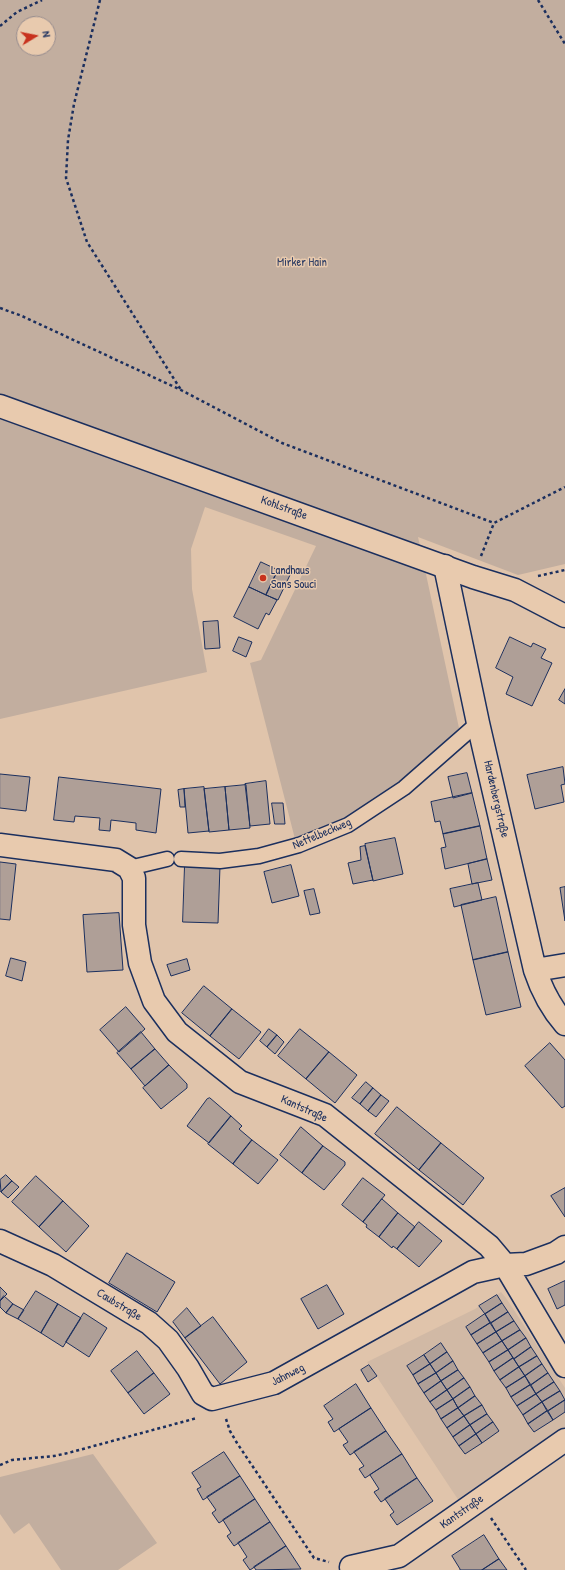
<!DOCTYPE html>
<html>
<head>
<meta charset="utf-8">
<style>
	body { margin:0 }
	#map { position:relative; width:565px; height:1570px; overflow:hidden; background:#e0c4ab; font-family:"Patrick Hand",sans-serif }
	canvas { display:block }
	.north { position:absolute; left:16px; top:16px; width:40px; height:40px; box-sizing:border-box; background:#e8caae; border:1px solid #968c8e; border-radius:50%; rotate:80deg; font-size:11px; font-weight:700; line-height:16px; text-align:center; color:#1b2f5e }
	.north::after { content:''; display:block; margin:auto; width:14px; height:18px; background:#c8321e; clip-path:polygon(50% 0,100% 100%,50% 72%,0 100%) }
</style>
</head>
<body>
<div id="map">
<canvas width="565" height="1570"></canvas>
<div class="north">N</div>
</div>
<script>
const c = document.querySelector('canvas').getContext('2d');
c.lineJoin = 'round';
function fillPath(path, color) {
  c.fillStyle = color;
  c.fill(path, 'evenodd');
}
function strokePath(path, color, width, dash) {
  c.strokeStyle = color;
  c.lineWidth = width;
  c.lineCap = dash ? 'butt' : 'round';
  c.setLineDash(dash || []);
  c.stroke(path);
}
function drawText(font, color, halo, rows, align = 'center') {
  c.font = font + ' "Patrick Hand",sans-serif';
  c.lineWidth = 3;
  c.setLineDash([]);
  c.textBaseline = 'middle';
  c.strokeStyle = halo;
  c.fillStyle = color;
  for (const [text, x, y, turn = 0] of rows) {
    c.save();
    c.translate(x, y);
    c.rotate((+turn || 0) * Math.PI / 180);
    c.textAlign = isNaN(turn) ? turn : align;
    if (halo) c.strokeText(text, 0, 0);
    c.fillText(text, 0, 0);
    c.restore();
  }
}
fillPath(new Path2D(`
	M501,1292l5,6 59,90v43l-106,70 -92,-139 108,-53z`), '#d1b9a5');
fillPath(new Path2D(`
	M0,0h565v564l-47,11 -100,-38 41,191 -60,56 -53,35 -51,20 -45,-176 11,-3 55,-114 -111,-39 -14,42 1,40 15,83 -207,47zM24,24h24v24h-24z
	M93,1454l64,89 -39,27h-57l-32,-47 -15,11 -14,-20v-37z`), '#c2ae9f');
const building = new Path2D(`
	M261,562l17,8 -12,25 -17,-8z
	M278,570l12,5 -12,25 -12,-5z
	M249,587l28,13 -8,15 -3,-2 -8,16 -24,-12z
	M218,621l2,27 -15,1 -2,-27z
	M239,637l13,5 -6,15 -13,-6z
	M510,637l21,10 2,-4 13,6 -5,9 11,5 -20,43 -26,-12 7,-17 -17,-9z
	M565,689v15l-6,-4z
	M563,767l2,17 -4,1 3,17 -29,7 -8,-34z
	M467,773l5,20 -19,5 -5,-21z
	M0,774l30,3 -4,34 -26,-3z
	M59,777l102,12 -5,44 -20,-3v-7l-25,-3 -1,11 -11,-1 1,-12 -25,-2 -1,6 -20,-2z
	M266,781l4,43 -20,2 -5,-42z
	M246,785l4,43 -21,2 -4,-43z
	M204,787l5,44 -21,2 -4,-44z
	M225,787l4,43 -20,2 -5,-43z
	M184,789l1,18h-5l-2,-17z
	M472,793l8,33 -37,8 -3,-13 -5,1 -4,-20z
	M272,803h11l2,21h-10z
	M480,826l7,33 -42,10 -4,-21 5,-1 -3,-13z
	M395,838l8,36 -30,7 -8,-37z
	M365,846l8,34 -20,4 -5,-21 13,-3 -1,-13z
	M487,859l5,21 -20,4 -4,-20z
	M0,862l16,2 -6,56 -10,-1z
	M185,864l35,2 -2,57 -35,-1z
	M291,865l8,31 -27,7 -8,-31z
	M478,883l4,17 -28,7 -4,-18z
	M565,887v34l-5,-33z
	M314,889l6,24 -10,2 -6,-24z
	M496,897l12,55 -35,8 -12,-55z
	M119,913l4,57 -36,2 -4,-57z
	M508,952l13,55 -35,8 -13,-55z
	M11,958l15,4 -4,19 -16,-5z
	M187,959l3,11 -19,6 -4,-11z
	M204,986l28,23 -22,27 -28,-23z
	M126,1007l19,22 -26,23 -19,-22z
	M232,1009l29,23 -22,27 -29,-23z
	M269,1029l8,6 -10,12 -7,-6z
	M300,1029l29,23 -23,27 -28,-23z
	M141,1032l14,17 -24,20 -14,-16z
	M277,1035l7,7 -9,12 -8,-7z
	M550,1043l15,17v46l-3,2 -37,-42z
	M155,1049l14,16 -24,21 -14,-17z
	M329,1052l28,23 -22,28 -29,-24z
	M169,1065l18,19v4l-26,21 -18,-21z
	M366,1082l7,6 -13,16 -8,-6z
	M373,1088l8,7 -13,16 -8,-7z
	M381,1095l8,6 -13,16 -8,-6z
	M210,1098l21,18 -22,27 -22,-17 20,-27z
	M397,1107l44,36 -22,27 -44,-36z
	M231,1116l11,10 -3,3 13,11 -19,24 -25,-20z
	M301,1127l22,19 -21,27 -22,-18z
	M252,1140l26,20 -20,24 -25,-20z
	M441,1143l43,35 -21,27 -44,-35z
	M323,1146l22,16v3l-21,25 -22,-17z
	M6,1175l6,6 -11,11 -1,-12z
	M36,1176l27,25 -24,26 -27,-25z
	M363,1178l22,17 -22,27 -21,-17z
	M12,1181l7,6 -11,11 -7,-6z
	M565,1188v29l-14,-21z
	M382,1199l16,14 -19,24 -13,-10 1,-2 -4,-3z
	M63,1201l26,25 -23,26 -27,-25z
	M398,1213l17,14 -18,22 -4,-3 -1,2 -13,-11z
	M419,1222l23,19 -23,26 -22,-18z
	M127,1253l48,29 -18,30 -48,-29z
	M565,1281v24l-8,4 -9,-20z
	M327,1285l17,29 -26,15 -17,-30z
	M0,1287l7,7 -7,7z
	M36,1291l22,13 -17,29 -23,-14z
	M497,1295l5,8 -17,11 -6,-8z
	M4,1296l9,8 -7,9 -6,-6v-6z
	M502,1303l6,9 -17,11 -6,-9z
	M13,1304l11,6 -6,9 -12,-6z
	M58,1304l23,14 -18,29 -22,-14z
	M187,1308l14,18 -16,12 -12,-16z
	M508,1312l6,9 -18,11 -5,-9z
	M84,1313l23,15 -18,29 -23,-15z
	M485,1314l5,9 -19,12 -5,-8z
	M213,1317l34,45 -27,22 -35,-46z
	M514,1321l6,9 -18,11 -6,-9z
	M490,1323l6,9 -19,12 -6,-9z
	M520,1330l6,8 -18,12 -6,-9z
	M496,1332l6,9 -19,12 -6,-9z
	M526,1338l5,9 -17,12 -6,-9z
	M502,1341l6,9 -19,12 -6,-9z
	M441,1343l6,9 -17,12 -6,-9z
	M531,1347l6,9 -18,11 -5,-8z
	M508,1350l5,8 -19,13 -5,-9z
	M137,1351l17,22 -26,20 -17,-22z
	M447,1352l6,9 -17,12 -6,-9z
	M424,1355l6,9 -17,11 -6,-9z
	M537,1356l5,8 -17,12 -6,-9z
	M513,1358l6,9 -19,13 -6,-9z
	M453,1361l5,9 -17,11 -5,-8z
	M430,1364l6,9 -18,11 -5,-9z
	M542,1364l6,9 -17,12 -6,-9z
	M369,1365l8,11 -9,6 -7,-12z
	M519,1367l6,9 -19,12 -6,-8z
	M458,1370l6,8 -17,12 -6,-9z
	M154,1373l16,21 -26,20 -16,-21z
	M436,1373l5,8 -17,12 -6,-9z
	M548,1373l6,9 -18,12 -5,-9z
	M525,1376l5,9 -19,12 -5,-9z
	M464,1378l6,9 -17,12 -6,-9z
	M441,1381l6,9 -17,12 -6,-9z
	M554,1382l6,9 -18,11 -6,-8z
	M356,1384l15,24 -37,24 -6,-10 5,-3 -9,-13z
	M530,1385l6,9 -19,12 -6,-9z
	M470,1387l5,9 -17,12 -5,-9z
	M447,1390l6,9 -17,11 -6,-8z
	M560,1391l5,9 -17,11 -6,-9z
	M536,1394l6,8 -19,13 -6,-9z
	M475,1396l7,9 -18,11 -6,-8z
	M453,1399l5,9 -17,11 -5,-9z
	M565,1400v12l-12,8 -5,-9z
	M542,1402l5,9 -19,13 -5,-9z
	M482,1405l5,9 -17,11 -6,-9z
	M371,1408l15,23 -36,24 -7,-10 5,-3 -9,-13z
	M458,1408l6,8 -17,12 -6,-9z
	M547,1411l6,9 -19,12 -6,-8z
	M487,1414l6,8 -17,12 -6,-9z
	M464,1416l6,9 -17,12 -6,-9z
	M493,1422l6,9 -17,12 -6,-9z
	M470,1425l6,9 -17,12 -6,-9z
	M386,1431l16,23 -37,24 -6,-9 5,-3 -10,-14z
	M476,1434l6,9 -17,11 -6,-8z
	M224,1452l16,24 -37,24 -6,-11 4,-2 -9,-14z
	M402,1454l15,24 -36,24 -7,-10 5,-3 -9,-14z
	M240,1476l15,23 -36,24 -7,-10 4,-3 -9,-13z
	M417,1478l16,23 -36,24 -7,-10 4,-3 -9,-13z
	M255,1499l15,23 -36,24 -7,-10 4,-3 -8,-13z
	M270,1522l16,24 -36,24 -7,-10 4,-3 -9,-14z
	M484,1535l15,24 -17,11h-22v-1l-8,-13z
	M286,1546l15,23 -45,1 -2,-3z
	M499,1559l8,11h-25z`);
fillPath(building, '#af9f97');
strokePath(building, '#1b2f5e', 1);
const service = new Path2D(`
	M181,859l39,2 39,-5 40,-11 49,-20 56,-37 74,-65
	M129,868l38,-9`);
const minor = new Path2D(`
	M445,566l33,157 57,247c7,21 16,38 30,54
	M0,845l116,15 13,8 5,10v47l6,38 14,38 23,31 63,50 85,33 164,131 16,19 60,101
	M535,970l30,-5
	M0,1241l53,24 96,58 19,17 20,28 15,26 9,5 62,-16 199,-111 32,-7 21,-1 30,-11 9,-6
	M351,1567l48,-11 166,-116`);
const tertiary = new Path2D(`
	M0,406l473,171 42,13 50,26`);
strokePath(service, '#1b2f5e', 17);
strokePath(minor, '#1b2f5e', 25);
strokePath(tertiary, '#1b2f5e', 25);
strokePath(new Path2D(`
	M100,0l-26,104 -6,36 -2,38 21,64 94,148
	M538,0l27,44
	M0,26l17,-14 25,-12
	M0,308l22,8 159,74 101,53 212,80 71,-36
	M481,556l13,-33
	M538,576l27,-6
	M226,1419l4,12 7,12 77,115 15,4
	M0,1465l12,-5 42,-4 14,-3 129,-35
	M491,1518l35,52`), '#1b2f5e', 2.5, [3, 3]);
strokePath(service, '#e8caae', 14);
strokePath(minor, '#e8caae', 22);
strokePath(tertiary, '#e8caae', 22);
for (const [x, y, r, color] of [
	[263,578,4,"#c8321e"]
]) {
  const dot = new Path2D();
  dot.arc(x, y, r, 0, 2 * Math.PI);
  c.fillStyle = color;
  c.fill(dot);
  strokePath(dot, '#e8caae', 1.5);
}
drawText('12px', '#2c3c64', '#e8caae', [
	["Mirker Hain",302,263]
]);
drawText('12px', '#1b2f5e', '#e8caae', [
	["Kohlstraße",284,508,20],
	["Hardenbergstraße",496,799,77],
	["Nettelbeckweg",322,834,-23],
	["Kantstraße",304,1109,24],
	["Caubstraße",119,1305,31],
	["Jahnweg",288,1375,-27],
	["Kantstraße",462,1512,-35]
]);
drawText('12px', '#1b2f5e', '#e8caae', [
	["Landhaus",271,571],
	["Sans Souci",271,585]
], 'left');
</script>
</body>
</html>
